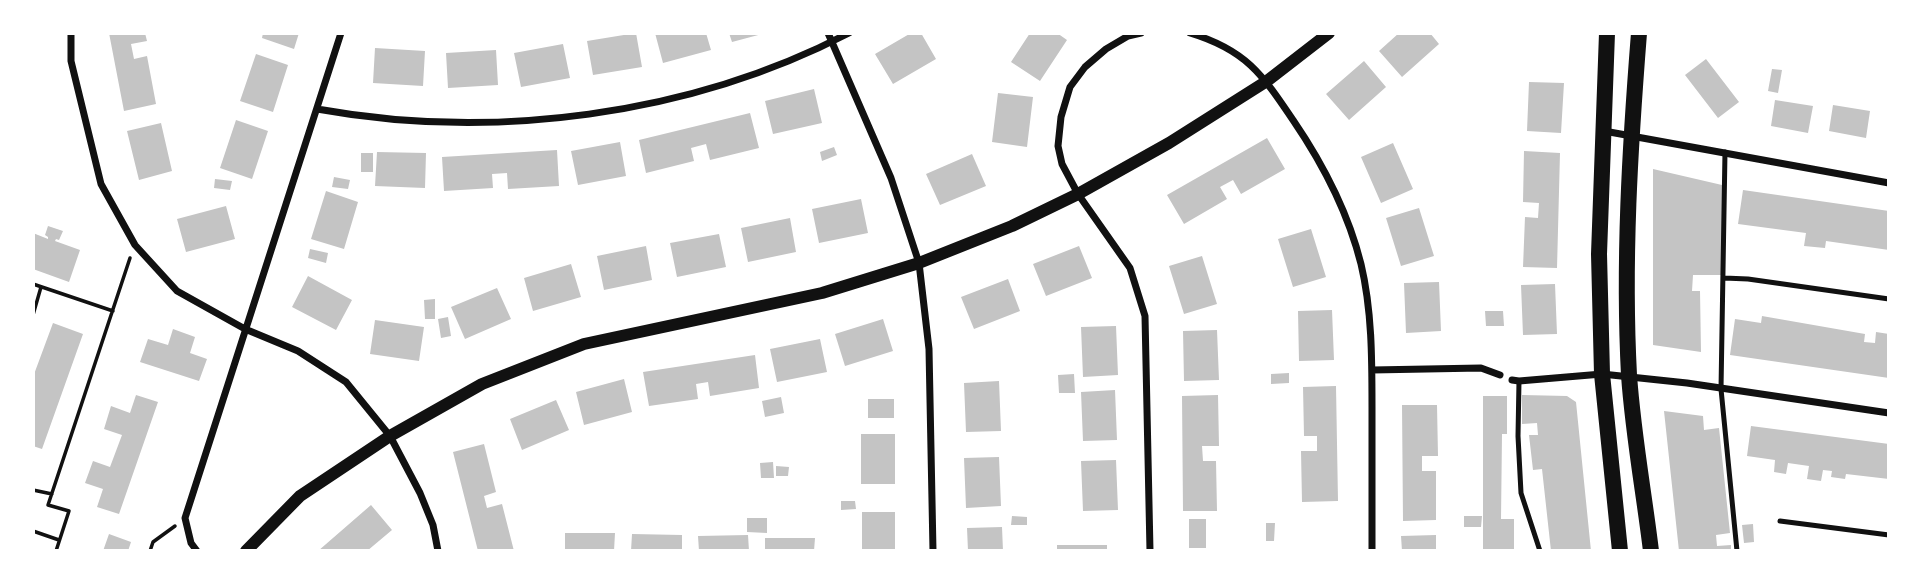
<!DOCTYPE html>
<html>
<head>
<meta charset="utf-8">
<style>
	body { margin:0 }
	#map { position:relative; width:1922px; height:584px; overflow:hidden; background:#fff; font-family:"Fira Sans",sans-serif }
	canvas { display:block }
	.frame { position:absolute; inset:0; border:35px solid #fff; pointer-events:none }
</style>
</head>
<body>
<div id="map">
<canvas width="1922" height="584"></canvas>
<div class="frame"></div>
</div>
<script>
const c = document.querySelector('canvas').getContext('2d');
c.lineJoin = 'round';
function fillPath(path, color) {
  c.fillStyle = color;
  c.fill(path, 'evenodd');
}
function strokePath(path, color, width, dash) {
  c.strokeStyle = color;
  c.lineWidth = width;
  c.lineCap = dash ? 'butt' : 'round';
  c.setLineDash(dash || []);
  c.stroke(path);
}
fillPath(new Path2D(`
	M109,33h36l2,8 -16,3 3,15 13,-3 9,48 -32,7z
	M263,33h36l-5,16 -32,-11z
	M636,33l6,34 -49,8 -6,-34z
	M655,33h51l5,17 -48,13z
	M729,33h33v1l-30,8z
	M911,33h10l15,26 -43,25 -18,-30z
	M1030,33h27l10,7 -27,41 -29,-19z
	M1399,33h31l9,11 -37,33 -23,-26z
	M563,44l7,34 -49,9 -7,-34z
	M375,48l50,3 -2,35 -50,-3z
	M496,50l2,35 -50,3 -2,-35z
	M256,54l32,11 -15,47 -33,-11z
	M1706,59l33,43 -21,16 -33,-43z
	M1364,61l22,26 -37,33 -23,-26z
	M1772,69l10,1 -4,23 -10,-2z
	M1529,82l35,1 -3,50 -34,-2z
	M814,89l8,34 -49,11 -8,-33z
	M998,93l35,4 -6,50 -35,-5z
	M1775,100l38,6 -5,27 -37,-7z
	M1833,105l37,6 -4,27 -37,-7z
	M750,113l9,35 -49,12 -4,-16 -15,4 3,13 -48,12 -7,-33z
	M236,120l32,11 -16,48 -32,-11z
	M161,123l11,48 -33,9 -12,-49z
	M1267,138l18,31 -44,25 -8,-14 -13,7 7,12 -43,25 -17,-29z
	M620,142l6,34 -48,9 -7,-34z
	M1393,143l20,46 -32,14 -20,-46z
	M834,147l3,8 -15,6 -2,-9z
	M557,150l2,36 -51,3 -1,-16 -15,1 1,14 -49,3 -2,-34z
	M1524,151l36,2 -3,115 -34,-1 2,-50 13,1 1,-15 -16,-1z
	M377,152l49,1 -1,35 -50,-2z
	M361,153h12v19h-12z
	M972,154l14,32 -46,19 -14,-31z
	M1653,169l69,16v90h-29l-1,16h8l1,61 -48,-7z
	M334,177l16,3 -2,9 -16,-2z
	M215,179l17,2 -2,9 -16,-2z
	M1743,190l146,21v39l-63,-9 -1,7 -21,-2 2,-13 -68,-9z
	M326,191l32,11 -14,47 -33,-10z
	M861,199l7,34 -49,10 -7,-34z
	M226,206l9,33 -49,13 -9,-33z
	M1419,208l15,48 -33,10 -15,-48z
	M790,218l6,34 -48,10 -7,-34z
	M48,226l15,5 -4,9 -3,-1 -1,2 25,9 -11,32 -36,-13v-36l15,6v-2l-3,-2z
	M1311,229l15,48 -33,10 -15,-48z
	M719,234l7,33 -49,10 -7,-34z
	M646,246l6,34 -48,10 -7,-34z
	M1079,246l13,32 -46,18 -13,-32z
	M310,249l18,4 -2,10 -18,-5z
	M1202,256l15,48 -33,10 -15,-48z
	M571,264l10,33 -48,14 -9,-33z
	M308,276l44,24 -16,30 -44,-23z
	M1008,279l12,32 -46,18 -13,-32z
	M1439,282l2,49 -35,2 -2,-50z
	M1555,284l2,50 -34,1 -2,-50z
	M497,288l14,31 -46,20 -14,-32z
	M435,299v20h-10l-1,-19z
	M1332,310l2,50 -35,1 -1,-50z
	M1485,311h18l1,15h-18z
	M1762,316l103,18 -1,8 11,1 1,-11 13,2v44l-159,-23 5,-36 26,4z
	M448,317l3,19 -10,2 -3,-19z
	M883,319l10,32 -48,15 -10,-32z
	M375,320l49,7 -5,34 -49,-7z
	M53,323l30,11 -41,115 -9,-3v-69z
	M1116,326l2,49 -35,2 -2,-50z
	M173,329l22,8 -5,16 17,6 -8,22 -59,-19 8,-23 20,6z
	M1217,330l2,50 -35,1 -1,-50z
	M820,339l7,33 -50,10 -7,-33z
	M755,355l4,33 -49,8 -2,-14 -12,2 2,15 -49,7 -6,-34z
	M1289,373v10l-18,1v-10z
	M1074,374l1,19h-16l-1,-18z
	M624,379l8,33 -48,13 -8,-33z
	M999,381l2,50 -35,1 -2,-49z
	M1336,386l2,115 -36,1 -1,-51h16v-15h-13l-1,-49z
	M1115,390l2,50 -34,1 -2,-49z
	M136,395l22,7 -39,112 -22,-7 6,-18 -18,-6 8,-22 17,6 12,-32 -18,-6 7,-23 19,7z
	M1218,395l1,51h-17l1,15h13l1,50h-34l-1,-115z
	M1522,395l45,1 9,6 15,149h-40l-9,-82 -9,1 -4,-35h9l-1,-12 -15,1z
	M1483,396h24v38h-5l-1,85h13v32h-31z
	M781,397l3,16 -19,4 -3,-16z
	M868,399h26v19h-26z
	M556,400l13,30 -47,20 -12,-31z
	M1402,405h35l1,51h-16v15h14v49l-33,1z
	M1664,411l39,5 1,14 15,-2 11,105 -14,2 1,11 14,-1v6h-52z
	M1751,426l138,18v35l-43,-5 -1,5 -14,-2 1,-6 -9,-1 -2,11 -14,-2 2,-13 -21,-3 -2,11 -12,-2 1,-12 -28,-4z
	M861,434h34v50h-34z
	M484,444l12,48 -12,4 3,12 15,-4 12,47h-36l-25,-99z
	M999,457l2,49 -35,2 -2,-50z
	M1116,460l2,50 -35,1 -2,-50z
	M773,462l1,16h-13l-1,-15z
	M776,466l13,1 -1,9h-12z
	M841,501h14l1,8 -15,1z
	M371,505l21,25 -25,21h-49z
	M862,512h33v39h-33z
	M1012,516l15,1v8h-16z
	M1464,516h18l-1,11h-17z
	M747,518h20v15l-20,-1z
	M1189,519h17v29h-17z
	M1266,523h9l-1,18h-8z
	M1753,524l1,18 -10,1 -2,-18z
	M1002,527l1,24h-35l-1,-23z
	M565,533h50l-1,18h-49z
	M109,534l22,8 -3,9h-25z
	M632,534l50,1v16h-51z
	M748,535l1,16h-50l-1,-15z
	M1436,535v16h-34l-1,-15z
	M765,538h50l-1,13h-49z
	M1057,545h50v6h-50z`), '#c4c4c4');
strokePath(new Path2D(`
	M33,284l80,27
	M33,315l8,-28
	M33,490l19,4
	M33,531l26,9
	M56,551l13,-40 -21,-6 82,-247
	M150,551l3,-9 22,-16`), '#111', 3.5);
strokePath(new Path2D(`
	M1725,152l-4,237 16,162
	M1724,278l24,1 141,20
	M1519,381l-1,55 3,57 19,58
	M1780,521l109,14`), '#111', 5);
strokePath(new Path2D(`
	M71,33v28l30,123 34,61 42,46 68,38 53,22 48,31 44,54 30,57 13,32 5,26
	M828,33l63,145 28,85 10,86 4,202
	M1141,33l-13,3 -22,13 -21,18 -15,20 -9,30 -3,29 4,18 16,30 52,74 15,48 5,235
	M1190,33c56,17 72,41 103,87 30,44 55,92 68,144 11,46 11,95 11,143 0,48 0,96 0,144
	M317,109c176,32 372,7 532,-76
	M1604,131l285,52
	M1372,370l109,-2 19,7
	M1512,380l7,1 83,-7 85,9 202,30
	M197,551l-6,-8 -6,-25 156,-485`), '#111', 7);
strokePath(new Path2D(`
	M246,551l54,-55 90,-60 92,-52 102,-40 238,-51 97,-30 93,-37 66,-32 91,-51 98,-62 62,-48`), '#111', 12);
strokePath(new Path2D(`
	M1607,33l-8,221 3,120 18,177
	M1639,33c-9,114 -16,228 -10,342 4,59 15,118 22,176`), '#111', 16);
</script>
</body>
</html>
